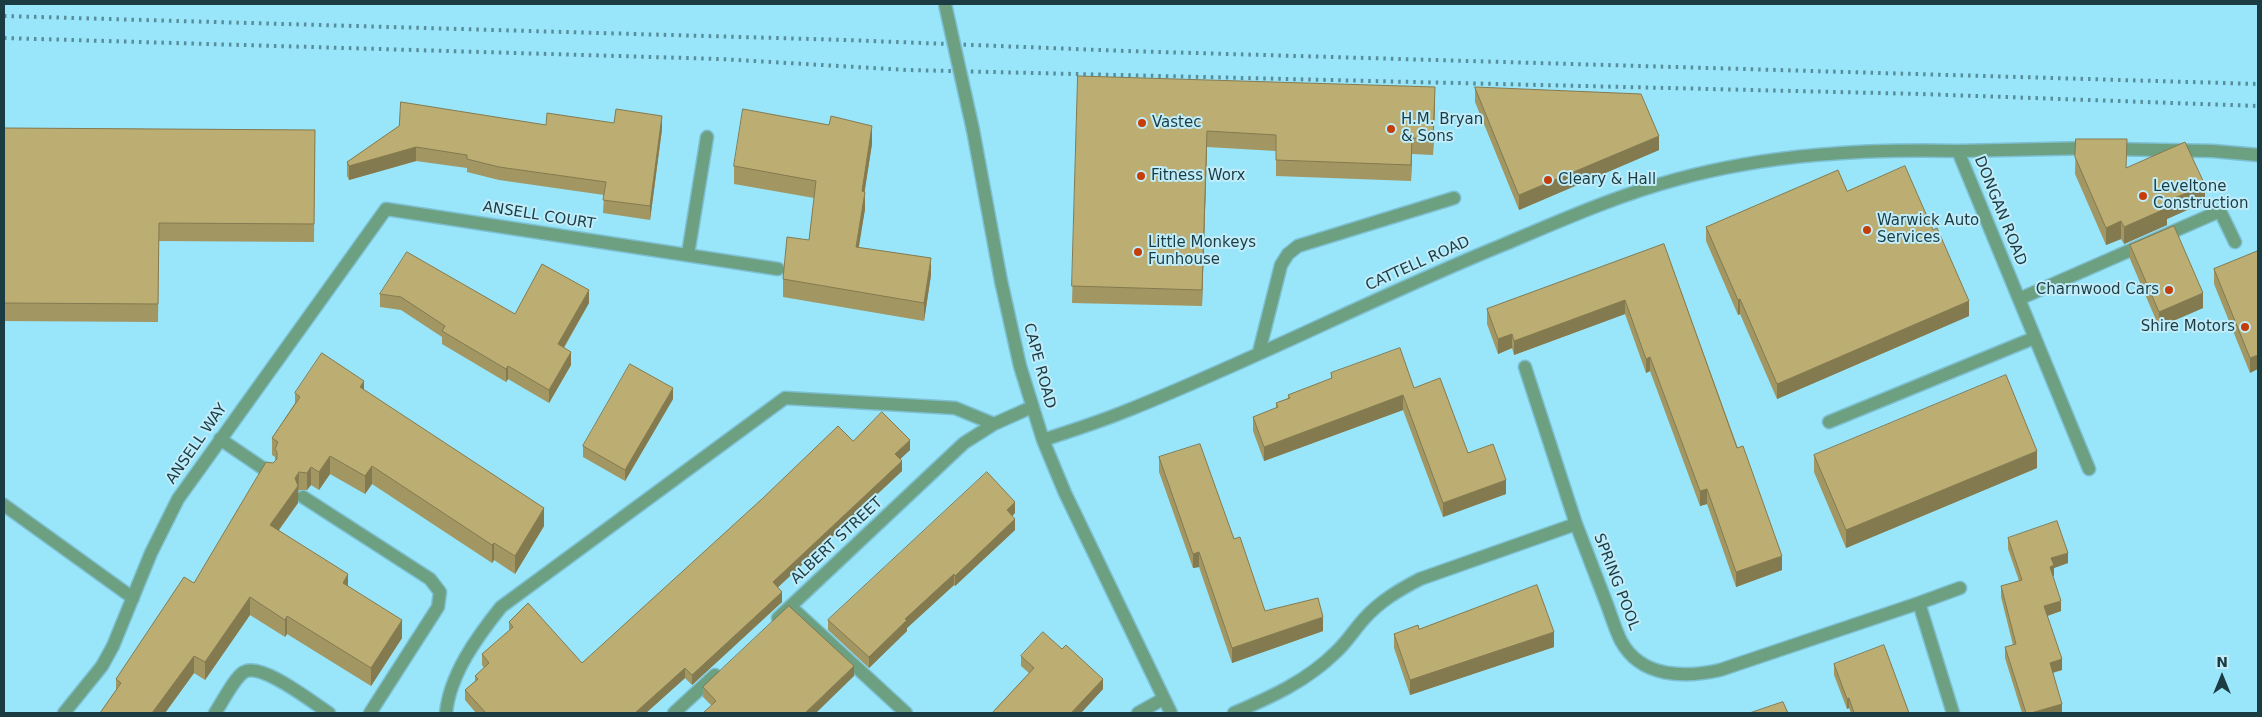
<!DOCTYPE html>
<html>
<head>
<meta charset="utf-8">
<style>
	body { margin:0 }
	#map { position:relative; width:2262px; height:717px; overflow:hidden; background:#99e5fa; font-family:"DejaVu Sans",sans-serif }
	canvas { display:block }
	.frame { position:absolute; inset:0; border:5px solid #1c3c44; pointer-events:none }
	.north { position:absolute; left:2197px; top:652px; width:50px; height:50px; -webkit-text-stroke:4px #c1edfa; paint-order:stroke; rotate:0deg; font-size:14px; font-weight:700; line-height:20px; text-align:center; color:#1c3c44 }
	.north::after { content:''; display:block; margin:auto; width:18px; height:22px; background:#1c3c44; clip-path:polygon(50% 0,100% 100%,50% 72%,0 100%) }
</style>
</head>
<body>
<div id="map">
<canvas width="2262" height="717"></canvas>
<div class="frame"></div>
<div class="north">N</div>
</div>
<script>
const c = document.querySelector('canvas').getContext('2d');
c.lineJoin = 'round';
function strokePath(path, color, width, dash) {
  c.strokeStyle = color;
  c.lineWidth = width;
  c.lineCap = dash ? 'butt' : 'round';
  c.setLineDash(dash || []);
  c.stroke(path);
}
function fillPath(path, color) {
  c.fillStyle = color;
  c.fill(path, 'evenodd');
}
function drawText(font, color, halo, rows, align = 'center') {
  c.font = font + ' "DejaVu Sans",sans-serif';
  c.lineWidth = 4;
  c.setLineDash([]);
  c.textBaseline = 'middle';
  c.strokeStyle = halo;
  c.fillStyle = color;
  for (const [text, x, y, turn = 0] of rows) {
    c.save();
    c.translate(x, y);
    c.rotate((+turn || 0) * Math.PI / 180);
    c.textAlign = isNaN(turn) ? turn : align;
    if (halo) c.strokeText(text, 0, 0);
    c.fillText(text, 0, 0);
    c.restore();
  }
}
const minor = new Path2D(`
	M973,130l28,151 19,85 23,74 22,53 106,220
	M2111,149l102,2 45,4
	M1958,151l133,-3
	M688,254l19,-117
	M2019,299l201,-88 15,31
	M1259,352l22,-87 7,-11 10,-8 156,-48
	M1525,367l51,157
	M1829,422l205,-84
	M220,439l50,34
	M1043,440c28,-9 56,-18 83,-29 128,-51 251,-115 379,-167 57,-24 113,-49 173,-65 92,-25 186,-30 280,-28l131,318
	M303,497l127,82 10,13 -2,15 -68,106
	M4,505l129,93
	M1919,603l41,-15
	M791,607l115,106
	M778,618l186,-175 30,-19 38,-17
	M64,713l38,-47 11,-20 38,-93 27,-54 208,-290 392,60
	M215,713c7,-10 19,-35 29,-41 18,-10 69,31 85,41
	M446,713c4,-39 31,-76 55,-106l284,-209 170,10 39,16
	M674,713l41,-38
	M1138,713l25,-14
	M1234,713c37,-16 73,-32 102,-61 11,-10 18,-22 28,-33 16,-18 35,-29 56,-40l156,-55c10,26 20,52 30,78 5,13 9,27 15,39 20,37 64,37 99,29l199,-67 34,110`);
strokePath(minor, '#7ec0d2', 15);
strokePath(minor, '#6ca081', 12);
strokePath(new Path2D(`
	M4,16l842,24 280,11 1132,33
	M4,38l716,21 187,11 1014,24 337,12`), '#588e9c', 4, [2.5, 5]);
const minorBridge = new Path2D(`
	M945,4l28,126`);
strokePath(minorBridge, '#7ec0d2', 15, []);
strokePath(minorBridge, '#6ca081', 12);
fillPath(new Path2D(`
	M1078,76l357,27 -2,52 -21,-1 -1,27 -135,-5v-25l-69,-4 -5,159 -130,-3z
	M1475,87l184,63 -140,60 -44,-108z
	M614,123l48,6 -12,91 -47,-7 1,-18 -105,-15 -32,-8v-4l-51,-7 -67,19 -2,-4v-14l52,-36 147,-1z
	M4,128l311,2 -1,112 -155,-1 -1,81 -154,-1z
	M2076,139l50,29 79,34 -38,17v6l-43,19 -3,-5 -15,6 -31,-71z
	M872,144l-8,48 1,17 -7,39 73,27 -7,46 -141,-24v-18l26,-39 5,-42 -80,-14v-18z
	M1847,191l122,125 -192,83 -37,-85 -2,1 -32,-74v-14z
	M1664,244l118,326 -46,17 -29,-83 -7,2 -50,-135 -4,2 -21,-59 -111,41 -2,-7 -14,6 -11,-30v-15z
	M2130,245l73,63 -44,19 -29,-68z
	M2258,251l-8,122 -36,-89v-15z
	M380,294l135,20 74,-11 -25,45 7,17 -22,38 -41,-24 -2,3 -64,-38v-7l-41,-27 -21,-3z
	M1331,373l83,15 54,65 38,41 -63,23 -40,-107 -139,51 -11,-30v-14l23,-9v-5l12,-5v-3l43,-16z
	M364,390l180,136 -29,48 -21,-14 -2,3 -120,-79 -7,10 -35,-20 -11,16 -8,-5 -4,5h-8l-1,1v12l-19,27 69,56 54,52 -31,48 -84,-52 -2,3 -35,-22 -45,65 -11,-7 -29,40h-65l16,-23v-11l78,-96 81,-121v-5l-3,-2v-17l23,-35v-10z
	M673,399l-48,82 -42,-24v-11z
	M853,441l57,9 -10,9 2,12 -124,116 4,15 -90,83 -7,-7 -39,35h-170l-11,-13v-10l10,-9v-5l9,-8 -2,-3v-11l27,-23v-9l73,41z
	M1814,455l223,13 -191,80 -32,-76z
	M1159,457l75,82 31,72 58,20 -91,32 -33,-96 -6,1 -34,-96z
	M1015,513l-3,3 3,14 -60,56 -1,-1 -47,43v3l-38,37 -41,-38v-10z
	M2008,538l60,25 -14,5v8h-1l8,35 -14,5 15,54 -9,3 9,40h-40l-17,-55v-11l8,-2 -12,-48v-11l18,-5 -11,-32z
	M1419,629l135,18 -144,48 -16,-47v-14z
	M1021,656l82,33 -22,24h-89l37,-40 -8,-7z
	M1834,664l75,49h-58l-2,-5 -2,1 -13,-34z
	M854,676l-143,29 -8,-8v-10z`), '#a29662');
fillPath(new Path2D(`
	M1435,87v16l-2,52v-16z
	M662,116v13l-12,91v-14z
	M872,126v18l-10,65v-18z
	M1207,131v16l-5,159v-16z
	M1659,136v14l-140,60v-15z
	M1412,138v16l-1,27v-16z
	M416,147v14l-67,19v-14z
	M2205,185v17l-38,17v6l-43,19v-17l41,-25z
	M865,192v17l-9,56v-18z
	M2121,221v18l-15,6v-17z
	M931,258v17l-7,46v-18z
	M589,290v13l-31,54v-13z
	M2203,293v15l-44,19v-15z
	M1740,299v15l-2,1v-15z
	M1625,300v14l-111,41v-14z
	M1969,301v15l-192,83v-15z
	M1512,334v14l-14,6v-15z
	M571,352v13l-22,38v-13z
	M2258,355v14l-8,4v-15z
	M1650,357v14l-4,2v-14z
	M508,366v13l-2,3v-13z
	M364,381v18l-4,-12z
	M673,388v11l-48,82v-11z
	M1403,395v15l-139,51v-14z
	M910,440v10l-15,14v-10z
	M2037,451v17l-191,80v-18z
	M330,456v18l-11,16v-18z
	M902,461v10l-129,121v-10z
	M372,466v18l-7,10v-18z
	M311,467v18l-4,5v-17z
	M299,472l-1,31 -28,39v-17z
	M1506,480v14l-63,23v-14z
	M1707,489v15l-7,2v-15z
	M1015,502v11l-8,8v-11z
	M544,508v18l-29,48v-18z
	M1015,519v11l-60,56v-10z
	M494,543v17l-2,3v-18z
	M1199,552v15l-6,1v-14z
	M2068,553v10l-14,5v8l-4,1v-10l1,-9z
	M1782,556v14l-46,17v-15z
	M348,574v18l-5,-9z
	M954,574v11l-47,43v3l-38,37v-11l36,-38z
	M782,592v10l-90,83v-10z
	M250,597v18l-45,65v-18z
	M2061,601v10l-17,6v-11z
	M287,616v18l-2,3v-17z
	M1323,617v14l-91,32v-15z
	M402,620v18l-31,48v-18z
	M1554,632v15l-144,48v-15z
	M194,656v17l-29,40h-13z
	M2062,659v11l-12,3v-10z
	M854,666v10l-38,37h-11z
	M685,668v10l-39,35h-11z
	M1103,679v10l-22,24h-10z
	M1849,698v10l-2,1v-10z
	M2062,704v9h-31z`), '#847a50');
const building = new Path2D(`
	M1078,76l357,11 -2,52 -21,-1 -1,27 -135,-5v-25l-69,-4 -5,159 -130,-4z
	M1475,87l166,7 18,42 -140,59z
	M401,102l145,23 1,-12 67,10 2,-14 46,7 -12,90 -47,-6 3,-18 -107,-15 -32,-8v-4l-51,-8 -67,19 -2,-4 52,-36z
	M743,109l86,16 2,-9 41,10 -10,65 3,1 -9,55 75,11 -7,45 -141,-24 4,-42 22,3 7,-59 -82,-15z
	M4,128l311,2 -1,94 -155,-1 -1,81 -154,-1z
	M2076,139h51l-1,29 59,-26 20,43 -40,17 2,6 -43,19 -3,-6 -15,7 -31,-71z
	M1905,166l28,64 4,-2 32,73 -192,83 -37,-85 -2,1 -32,-73 132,-57 9,21z
	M2174,226l29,67 -44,19 -29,-67z
	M1664,244l73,204 6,-2 39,110 -46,16 -29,-83 -7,2 -50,-134 -4,2 -21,-59 -111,41 -2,-7 -14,5 -11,-30z
	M2258,251v104l-8,3 -36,-89z
	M407,252l108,62 27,-50 47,26 -31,54 13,8 -22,38 -41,-24 -2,3 -64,-38 3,-5 -44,-29 -21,-3z
	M1400,348l14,40 26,-10 28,75 25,-9 13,36 -63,23 -40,-108 -139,52 -11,-30 25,-10 -2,-4 14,-5 -2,-3 44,-17 -1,-5z
	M322,353l42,28 -4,6 184,121 -29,48 -21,-13 -2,2 -120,-79 -7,10 -35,-20 -11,16 -8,-5 -4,6 -8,-1 -4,6 3,8 -28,39 78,49 -5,9 59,37 -31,48 -84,-52 -2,4 -35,-23 -45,65 -11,-6 -42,57h-52l21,-30 -5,-4 68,-102 10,6 72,-121 7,1 4,-4v-7l-2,-3 3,-7 -6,-4 28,-41 -5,-4z
	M630,364l43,24 -48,82 -42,-24z
	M2006,375l31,76 -191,79 -32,-75z
	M882,412l28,28 -15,14 7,7 -129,121 9,10 -90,83 -7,-7 -50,45h-149l-21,-23 13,-11 -3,-3 14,-13 -7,-9 31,-27 -4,-5 19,-19 54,60 181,-165 75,-72 15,15z
	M1200,444l34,95 6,-2 25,74 53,-13 5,19 -91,31 -33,-96 -6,2 -34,-97z
	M987,472l28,30 -8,8 8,9 -60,57 -1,-2 -49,45 2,1 -38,37 -41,-37z
	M2057,521l11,32 -17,5 3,7 -4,2 11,34 -17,5 18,53 -12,4 12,41 -31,9h-5l-21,-66 11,-3 -15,-58 21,-6 -14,-42z
	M1537,585l17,47 -144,48 -16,-46 24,-9 1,4z
	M789,606l65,60 -49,47h-102l13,-12 -13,-14z
	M1043,632l19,17 4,-4 37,34 -32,34h-79l42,-45 -13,-12z
	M1884,645l25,68h-55l-5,-15 -2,1 -13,-35z
	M1783,702l5,11h-38z`);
fillPath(building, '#bcae72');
strokePath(building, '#847a50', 1);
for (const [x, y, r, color] of [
	[1142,123,5,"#c53e09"],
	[1391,129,5,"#c53e09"],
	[1141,176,5,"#c53e09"],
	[1548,180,5,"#c53e09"],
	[2143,196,5,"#c53e09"],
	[1867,230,5,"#c53e09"],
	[1138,252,5,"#c53e09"],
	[2169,290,5,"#c53e09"],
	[2245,327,5,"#c53e09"]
]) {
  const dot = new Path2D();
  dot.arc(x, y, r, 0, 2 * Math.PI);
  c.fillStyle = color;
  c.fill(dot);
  strokePath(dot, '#c1edfa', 2);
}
drawText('15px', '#1c3c44', '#c1edfa', [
	["H.M. Bryan",1401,120],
	["& Sons",1401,137],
	["Vastec",1152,123],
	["Fitness Worx",1151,176],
	["Cleary & Hall",1558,180],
	["Leveltone",2153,187],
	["Construction",2153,204],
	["Warwick Auto",1877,221],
	["Services",1877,238],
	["Little Monkeys",1148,243],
	["Funhouse",1148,260],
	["Charnwood Cars",2159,290,"right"],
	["Shire Motors",2235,327,"right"]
], 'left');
drawText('15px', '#1c3c44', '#c1edfa', [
	["DONGAN ROAD",2000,211,68],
	["ANSELL COURT",539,216,9],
	["CATTELL ROAD",1418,264,-24],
	["CAPE ROAD",1039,366,75],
	["ANSELL WAY",197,444,-55],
	["ALBERT STREET",837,541,-43],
	["SPRING POOL",1616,582,69]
]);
</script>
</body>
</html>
